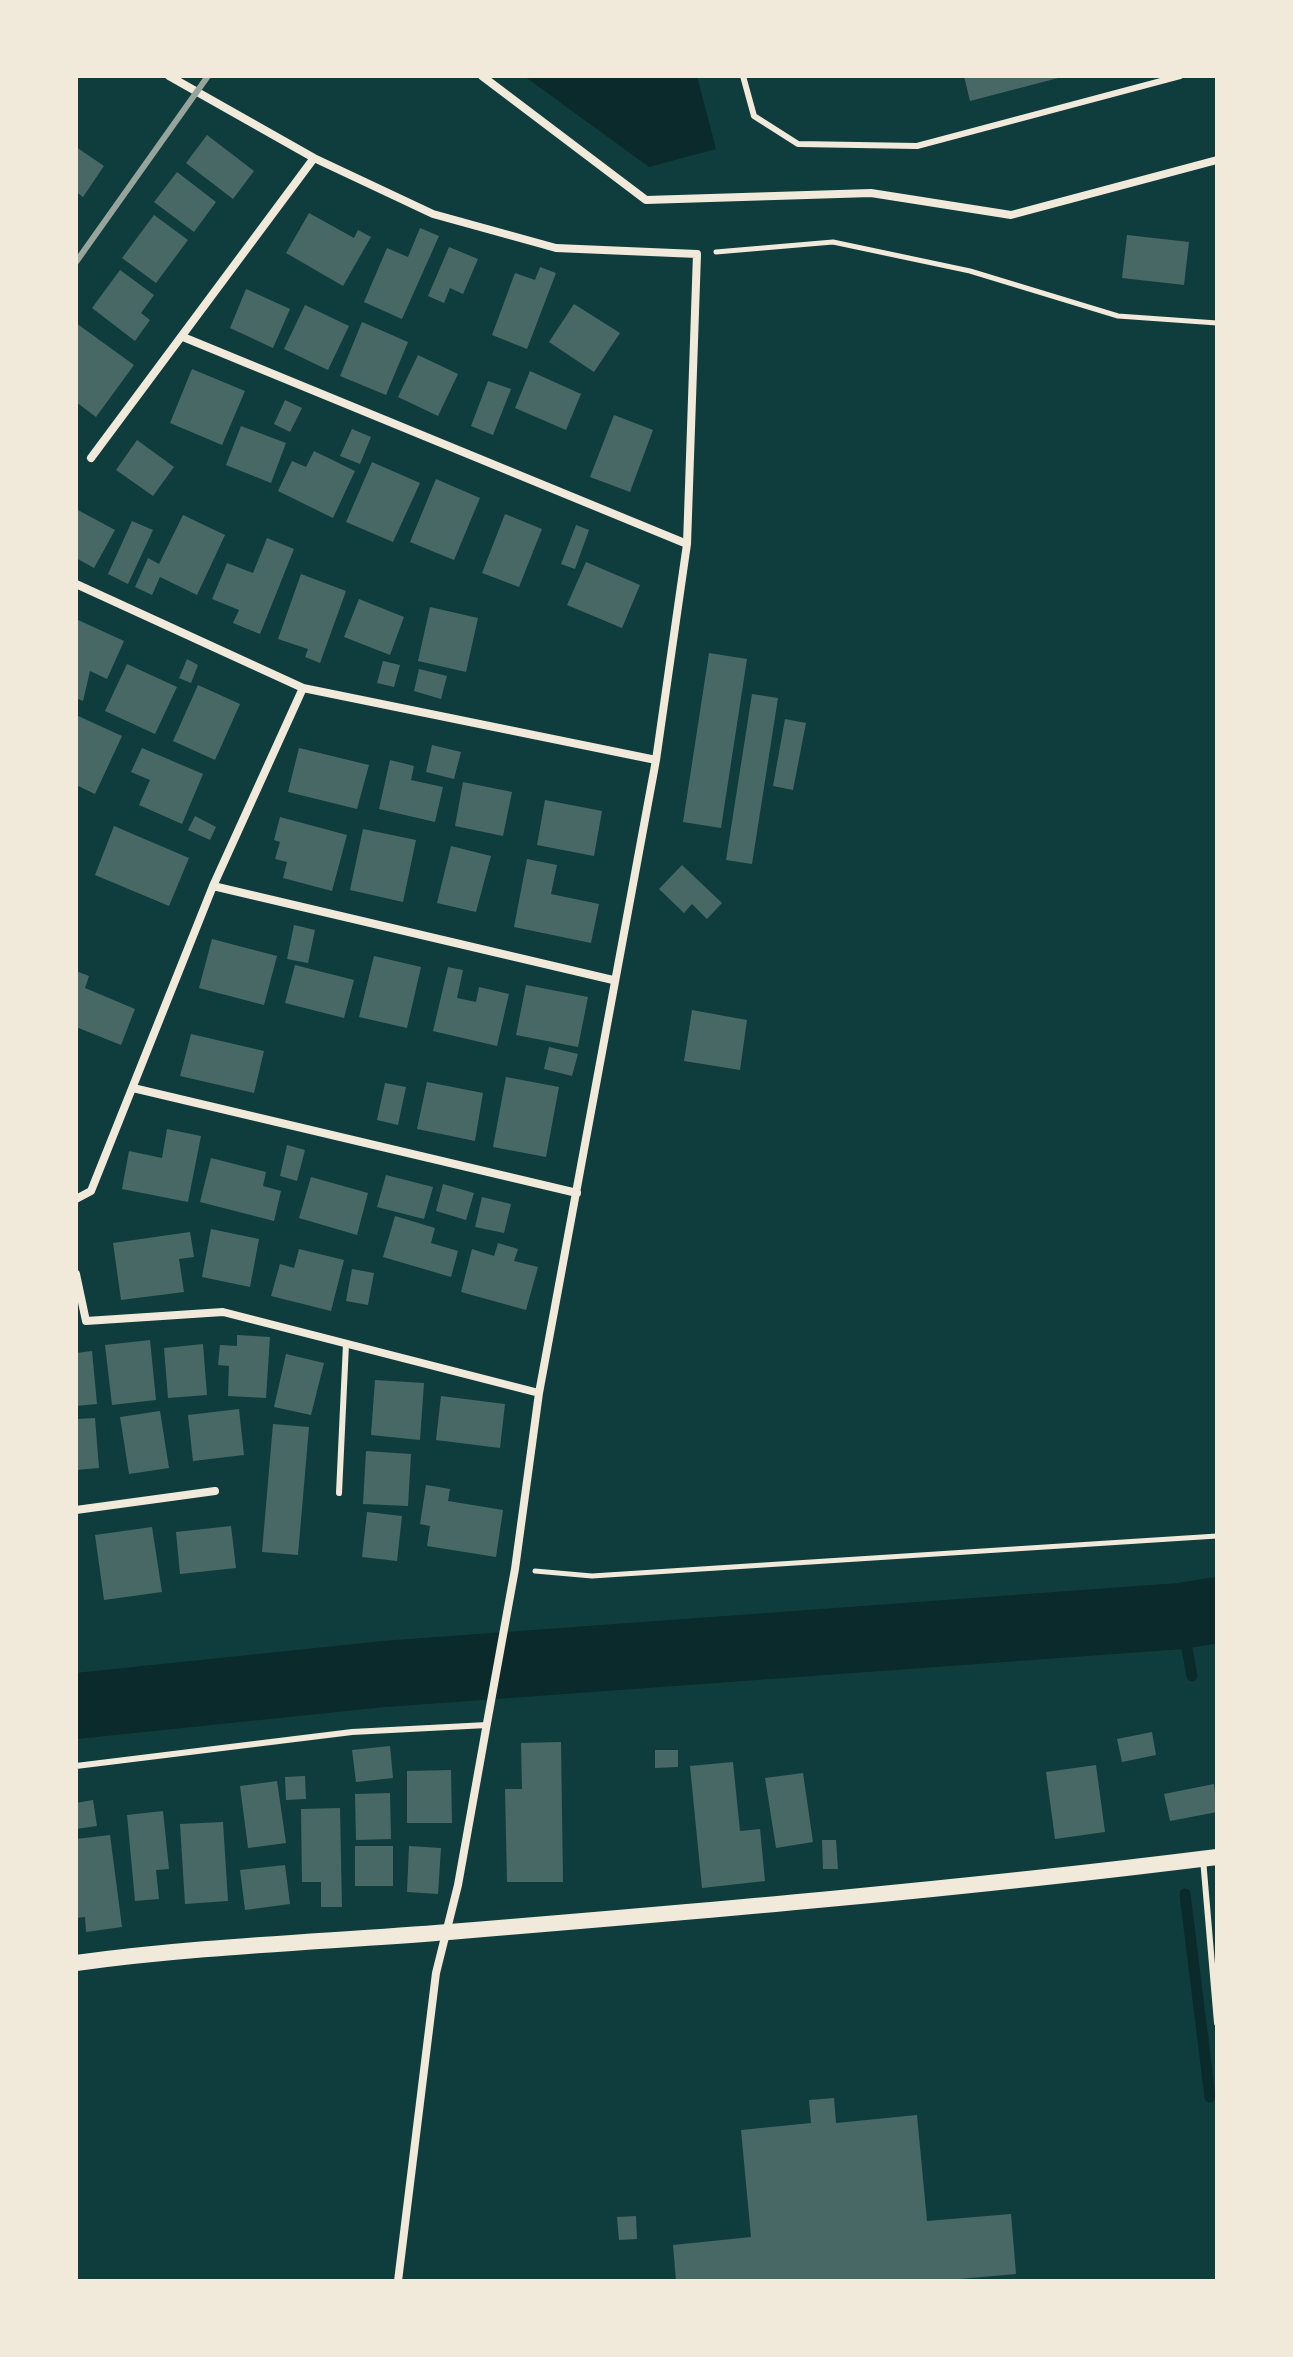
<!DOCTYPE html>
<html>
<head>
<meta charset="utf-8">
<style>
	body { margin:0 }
	#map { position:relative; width:1293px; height:2357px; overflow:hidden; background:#0f3d3e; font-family:Overpass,sans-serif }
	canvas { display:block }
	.frame { position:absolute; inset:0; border:78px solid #f1e9da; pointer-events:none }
</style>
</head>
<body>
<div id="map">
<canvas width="1293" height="2357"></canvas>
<div class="frame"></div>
</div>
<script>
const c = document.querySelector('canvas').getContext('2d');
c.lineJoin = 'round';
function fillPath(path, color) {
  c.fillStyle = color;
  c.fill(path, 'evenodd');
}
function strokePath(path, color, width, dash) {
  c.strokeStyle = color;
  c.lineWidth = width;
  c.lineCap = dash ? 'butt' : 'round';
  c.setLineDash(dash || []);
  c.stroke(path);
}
fillPath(new Path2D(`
	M524,76h173l19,73 -67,18z`), '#0a2a2b');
strokePath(new Path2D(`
	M1181,1616l11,60
	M1185,1894l25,203`), '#0a2a2b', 11);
strokePath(new Path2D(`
	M76,1706l308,-32 797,-58 36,-6`), '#0a2a2b', 66);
fillPath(new Path2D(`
	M964,76h98v1l-92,24z
	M207,135l47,36 -21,28 -47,-36z
	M76,147l28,19 -21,31 -7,-5z
	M177,172l39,30 -22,30 -40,-30z
	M309,213l45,25 4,-8 13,7 -28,49 -57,-33z
	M154,215l34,25 -32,43 -34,-25z
	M420,228l19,8 -37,83 -38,-17 23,-54 21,9z
	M1127,235l62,7 -5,43 -62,-7z
	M449,247l29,12 -15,35 -13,-6 -6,15 -16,-7z
	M540,267l16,6 -29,76 -35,-14 23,-62 20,7z
	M120,270l34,25 -13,18 9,7 -15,21 -43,-33z
	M246,289l44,20 -17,39 -43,-20z
	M574,304l46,29 -26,39 -45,-30z
	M305,305l44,21 -21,44 -44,-21z
	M362,322l46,20 -22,53 -46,-19z
	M76,323l58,42 -38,52 -20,-15z
	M418,355l40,19 -20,42 -40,-19z
	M192,369l53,22 -23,54 -52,-22z
	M530,371l51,23 -15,36 -51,-22z
	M488,381l23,8 -18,46 -22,-9z
	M285,400l17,8 -12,24 -16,-8z
	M614,415l39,15 -23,62 -40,-15z
	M241,426l45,17 -15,40 -45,-18z
	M352,429l19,8 -11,27 -20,-8z
	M137,440l37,27 -21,29 -37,-26z
	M314,451l41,20 -22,47 -55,-27 14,-30 14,6z
	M372,462l48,21 -27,59 -47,-20z
	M436,479l44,19 -26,62 -44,-18z
	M76,509l39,21 -21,38 -18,-10z
	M505,514l37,15 -23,58 -37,-14z
	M183,515l42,20 -28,60 -37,-18 -8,18 -17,-8 13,-29 11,6z
	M132,521l21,9 -25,54 -20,-10z
	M576,525l13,5 -14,39 -14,-5z
	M267,538l27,11 -34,85 -27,-11 6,-13 -27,-11 15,-36 26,10z
	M586,562l54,23 -18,43 -55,-23z
	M301,574l45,17 -26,72 -15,-6 3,-8 -30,-10z
	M359,599l45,18 -14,38 -46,-18z
	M430,607l48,11 -12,54 -48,-11z
	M76,619l48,22 -17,38 -17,-8 -7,30 -7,-3z
	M709,653l38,6 -26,169 -38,-6z
	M187,659l11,6 -7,18 -12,-5z
	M383,661l17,4 -6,22 -17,-4z
	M127,664l50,23 -22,47 -50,-23z
	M419,669l28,7 -6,23 -27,-8z
	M198,685l42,19 -25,56 -42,-19z
	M752,694l26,4 -26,166 -26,-4z
	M76,715l46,21 -27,58 -19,-9z
	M785,719l21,4 -13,67 -20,-4z
	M432,745l29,7 -7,27 -28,-7z
	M142,748l61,26 -21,50 -43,-19 11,-25 -19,-8z
	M299,748l70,17 -12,44 -69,-17z
	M390,760l24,6 -3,14 32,7 -8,35 -56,-13z
	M463,782l49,10 -9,44 -48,-10z
	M545,800l57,11 -8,45 -57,-11z
	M195,816l21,11 -6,13 -22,-10z
	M280,817l67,18 -15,56 -49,-13 4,-16 -12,-3 5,-17 -6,-2z
	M114,826l75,32 -20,48 -74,-31z
	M363,829l53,11 -13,62 -53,-12z
	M451,846l40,10 -15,56 -39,-9z
	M527,859l30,6 -6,29 48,10 -8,39 -77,-16z
	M682,865l40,38 -15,16 -15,-15 -8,9 -25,-24z
	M294,925l21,5 -7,33 -21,-4z
	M212,939l65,17 -13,49 -65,-17z
	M374,956l47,11 -14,61 -48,-11z
	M295,965l59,15 -10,38 -59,-15z
	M448,967l15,3 -6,28 19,4 3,-15 30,7 -12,52 -64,-15z
	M76,971l13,5 -4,12 50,21 -14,36 -45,-18z
	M526,985l62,12 -10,50 -62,-12z
	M692,1010l55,10 -7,50 -56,-9z
	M191,1034l73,17 -10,42 -74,-17z
	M549,1047l29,7 -6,22 -28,-7z
	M506,1077l53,10 -13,70 -53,-10z
	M427,1082l56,11 -8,48 -58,-12z
	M385,1083l21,4 -8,38 -21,-5z
	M167,1129l34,7 -13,66 -66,-13 7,-38 33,7z
	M287,1145l18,5 -8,31 -17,-5z
	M211,1158l55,14 -3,14 18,5 -7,30 -74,-19z
	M386,1175l47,12 -9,32 -47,-12z
	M311,1177l57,16 -11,42 -58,-17z
	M443,1184l31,9 -8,27 -30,-9z
	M482,1197l29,7 -7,29 -29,-6z
	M395,1216l40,12 -4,15 27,8 -7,26 -68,-20z
	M211,1229l48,10 -9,48 -48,-10z
	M190,1232l4,25 -15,2 5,33 -63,8 -8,-57z
	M498,1243l20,6 -4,12 24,6 -12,43 -65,-18 11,-43 22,7z
	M299,1249l45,11 -13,51 -60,-15 9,-32 14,4z
	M352,1269l22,4 -6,32 -22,-4z
	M237,1335l33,2 -4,61 -38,-2 1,-30 -11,-1 2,-20 17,1z
	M150,1340l6,60 -44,5 -7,-60z
	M203,1344l4,51 -39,3 -4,-50z
	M92,1351l5,53 -21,2v-53z
	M286,1354l38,9 -13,52 -37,-8z
	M375,1380l49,3 -4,57 -49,-5z
	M441,1396l64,8 -5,44 -64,-8z
	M239,1409l5,46 -51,6 -5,-46z
	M160,1411l9,57 -40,6 -9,-57z
	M95,1418l4,50 -23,2v-51z
	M273,1424l36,3 -11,128 -36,-3z
	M366,1451l45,3 -3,52 -45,-2z
	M426,1485l24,4 -2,12 55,9 -7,47 -69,-11 3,-20 -10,-2z
	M367,1512l35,4 -5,45 -35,-4z
	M231,1526l5,42 -56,6 -4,-42z
	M152,1527l10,65 -58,8 -9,-65z
	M1152,1732l4,23 -34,7 -5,-23z
	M561,1742l2,140h-56l-2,-93h17l-1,-46z
	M390,1746l3,32 -37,4 -4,-32z
	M655,1750h23v17l-23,1z
	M733,1762l7,69 20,-2 5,52 -63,7 -12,-122z
	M1096,1765l9,67 -50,7 -9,-67z
	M451,1770l1,53h-45v-52z
	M803,1773l10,69 -37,6 -11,-70z
	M305,1776l1,23 -20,1 -1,-23z
	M277,1781l9,62 -38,5 -8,-62z
	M1214,1784l3,28 -47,9 -6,-27z
	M390,1793l1,46 -35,1 -1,-46z
	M93,1800l4,26 -21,3v-26z
	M340,1808l2,99h-21v-25h-19l-1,-73z
	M163,1811l6,58 -13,1 3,29 -24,2 -8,-86z
	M223,1822l5,79 -43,3 -5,-80z
	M110,1835l12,92 -36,5 -1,-15 -9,1v-79z
	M822,1840h14l2,29h-15z
	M355,1846h38v40h-38z
	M409,1846l32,2 -3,46 -31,-2z
	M285,1865l5,39 -45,6 -5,-40z
	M834,2098l2,25 81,-8 10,106 84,-7 5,60 -79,7h-261l-3,-36 78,-8 -10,-107 70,-7 -2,-23z
	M636,2216l1,23 -18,1 -2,-23z`), '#486865');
strokePath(new Path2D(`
	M716,252l117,-10 137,29 148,45 99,7
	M535,1571l57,5 625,-40`), '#f1e9da', 5);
strokePath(new Path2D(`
	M743,76l11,40 44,28 119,2 263,-70
	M339,1493l7,-149
	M76,1766l276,-34 135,-7
	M1203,1859l14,164`), '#f1e9da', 6);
strokePath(new Path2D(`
	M169,76l145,82 119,56 123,34 141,6 -10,290 -31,216 -117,633 -24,176 -26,143 -31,173 -22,88 -38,308
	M482,76l164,124 225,-7 140,22 206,-55
	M183,337l504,207
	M91,458l223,-300
	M76,584l227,104 353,72
	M213,886l400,94
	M133,1088l444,105
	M76,1199l15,-8 122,-305 90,-198
	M76,1274l10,47 137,-9 316,81
	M76,1510l139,-19`), '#f1e9da', 8);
strokePath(new Path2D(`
	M76,1963c124,-17 248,-21 373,-31 256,-21 513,-43 768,-75`), '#f1e9da', 16);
strokePath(new Path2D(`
	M76,262l132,-186`), '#97a49c', 6);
</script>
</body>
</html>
